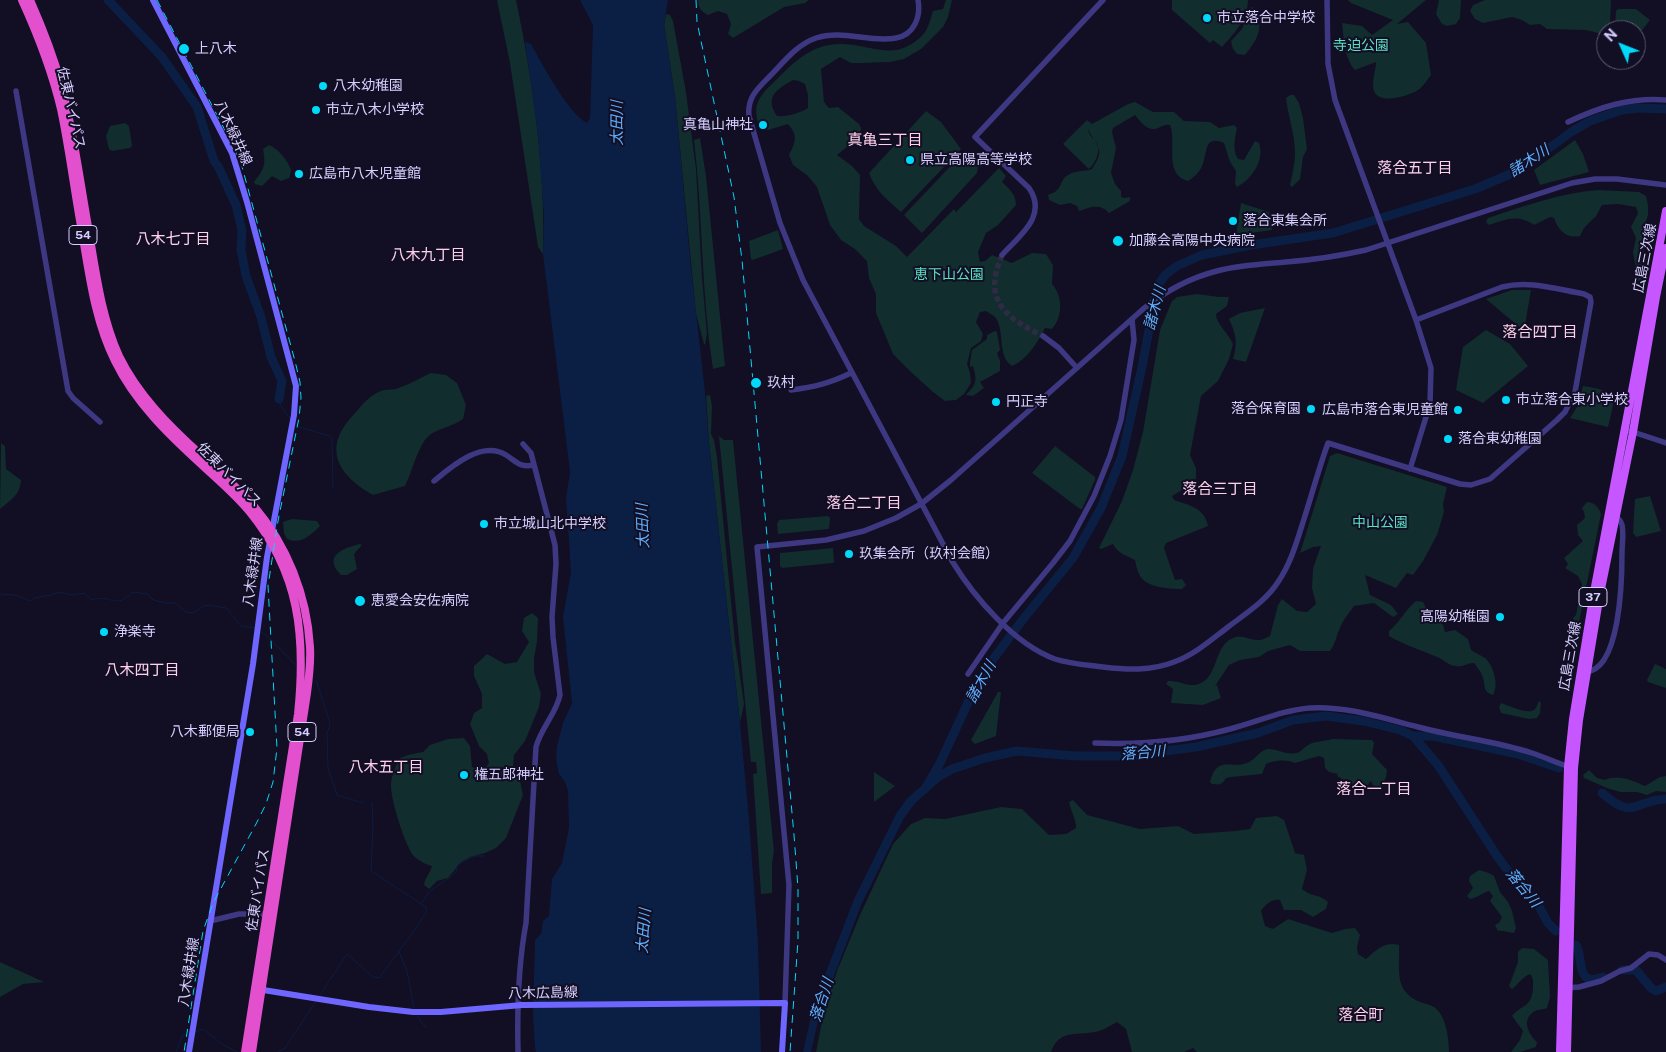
<!DOCTYPE html>
<html>
<head>
<meta charset="utf-8">
<style>
	body { margin:0 }
	#map { position:relative; width:1666px; height:1052px; overflow:hidden; background:#120e23; font-family:"Public Sans",sans-serif }
	canvas { display:block }
	.north { position:absolute; left:1596px; top:20px; width:50px; height:50px; box-sizing:border-box; background:#120e23; border:1px solid #605b7b; border-radius:50%; rotate:314deg; font-size:14px; font-weight:700; line-height:20px; text-align:center; color:#d6cfff }
	.north::after { content:''; display:block; margin:auto; width:18px; height:22px; background:#00d9fa; clip-path:polygon(50% 0,100% 100%,50% 72%,0 100%) }
</style>
</head>
<body>
<div id="map">
<canvas width="1666" height="1052"></canvas>
<div class="north">N</div>
</div>
<script>
const c = document.querySelector('canvas').getContext('2d');
c.lineJoin = 'round';
function fillPath(path, color) {
  c.fillStyle = color;
  c.fill(path, 'evenodd');
}
function strokePath(path, color, width, dash) {
  c.strokeStyle = color;
  c.lineWidth = width;
  c.lineCap = dash ? 'butt' : 'round';
  c.setLineDash(dash || []);
  c.stroke(path);
}
function drawText(font, color, halo, rows, align = 'center') {
  c.font = font + ' "Public Sans","Noto Sans JP",sans-serif';
  c.lineWidth = 4;
  c.setLineDash([]);
  c.textBaseline = 'middle';
  c.strokeStyle = halo;
  c.fillStyle = color;
  for (const [text, x, y, turn = 0] of rows) {
    c.save();
    c.translate(x, y);
    c.rotate((+turn || 0) * Math.PI / 180);
    c.textAlign = isNaN(turn) ? turn : align;
    if (halo) c.strokeText(text, 0, 0);
    c.fillText(text, 0, 0);
    c.restore();
  }
}
fillPath(new Path2D(`
	M497,0h19c17,81 30,171 27,254l-5,-7 -28,-184z
	M698,0h111l-4,3 -21,4 -51,31 -5,-4 3,-10 -4,-10 -9,-3 -10,4c-6,-3 -10,-7 -10,-15z
	M946,0h6l-4,17 -5,10 -22,22 -17,10 -14,3 -28,1h-11l-11,-6 -19,12 3,33 5,6 9,-1 21,17 2,4 -1,8 -23,19 15,11 8,9 -1,44 5,7 32,20 11,11 47,-48 2,3 5,-5 38,-39 7,8 -4,6c7,7 14,12 14,23l-18,20 -12,8 -8,19 2,10 5,-1 7,-6 20,8 20,-10 14,1 7,11 -1,19c11,12 11,33 0,45l-7,-1c-8,15 -17,31 -33,38 -15,-10 -7,-33 -16,-48 -2,-2 -7,-5 -10,-7l-6,1 -4,10 7,12 -2,7 -10,7 -4,16 3,9 1,10 -7,11 -8,6 -11,1 -12,-9 -21,-19 -19,-19 -17,-41v-19l-7,-16 -2,-17 -12,-12 -14,-9 -11,-15 -13,-38 -9,-11 -15,-11 -4,-10c7,-14 9,-19 -1,-31l-20,6 -8,-2c-8,-20 -3,-30 12,-44 25,-25 43,-45 82,-39 13,2 29,7 42,5 9,-1 24,-10 29,-18 4,-6 6,-15 8,-21l10,-2zM793,80l6,1 6,3 3,11v13c-8,5 -21,9 -31,8 -13,-19 0,-27 16,-36z
	M1172,0h76c0,19 -14,34 -26,47l-9,-7 -3,3 -38,-33z
	M1348,0h78l-29,24 11,-2 18,21 5,32c-4,5 -8,12 -13,15 -9,6 -36,14 -43,3 -5,-8 1,-22 1,-31l-21,8c-11,-12 -11,-32 -13,-47l20,3 10,9 21,-15 -42,-17z
	M1439,0h22l-1,18 -4,6 -9,2 -5,-2 -6,-10z
	M1485,0h126l-1,27 4,3h-8v5l-20,-5 -39,-1 -7,-5 -10,1 -8,-5 -10,-3 -29,6 -8,-4 -5,-8 3,-6z
	M1251,7l3,1c11,19 4,31 -9,47l-8,-1 -4,-5 -2,-8 11,-12z
	M1618,9h18l14,11 -14,18v-8h-17l-4,-3 1,-16z
	M666,14l4,1 3,6 13,71 10,77 6,109 5,55 -2,12 -1,-1 -8,-30 -21,-217 -11,-72z
	M1290,95h4l5,8 4,15 4,31 -4,8 -3,22 -8,8 -2,-2c2,-10 5,-21 5,-32 0,-19 -7,-37 -9,-55z
	M1135,102l18,10h21l10,9 26,1 9,6 15,-3 3,3c-2,11 -5,21 1,31l6,1 11,-19 4,2c6,17 -7,36 -22,44l-2,-3 1,-13 -6,-9 -6,-19c-21,-9 -16,10 -22,23 -3,7 -8,11 -14,15 -25,-6 -11,-39 -18,-56 -7,-1 -9,3 -15,4 -9,1 -15,-8 -20,-14l-22,13 -1,4 4,16 -5,25 4,11 6,7v6l3,1 6,-1v4l-21,12c-9,-10 -18,-6 -30,-2l-2,-5 -7,-3 -10,2 -11,-5 -1,-5c4,-2 7,-2 10,-6 4,-5 4,-11 10,-14 7,-5 16,-3 24,-6 14,-21 5,-21 -4,-40 1,8 8,11 10,17 2,8 -4,18 -9,23l-26,-25 24,-24 5,4 36,-20z
	M926,111l15,11 20,27 -60,63c-14,-12 -26,-22 -32,-39z
	M125,123l4,3 3,20 -2,2 -18,3 -3,-2 -3,-13 4,-10z
	M700,138l6,38 19,190 -12,3c-12,-76 -10,-153 -19,-229z
	M1575,140l8,14 6,18 -49,13 -6,-15z
	M269,145c8,3 19,15 22,25 0,1 -1,7 -2,8l-8,3 -9,-5 -10,10 -7,-2 -1,-2c10,-13 12,-16 9,-33z
	M964,152l14,15 -1,6 -55,60 -18,-18z
	M1598,190l41,2 7,4 2,9v10l-6,19 4,41 -4,7 -4,-1 -5,-29 3,-14 -5,-11 7,-14 -2,-6 -18,-3 -16,1 -6,11 -12,12 -4,8c-14,3 -22,-6 -26,-18l-4,-1 -16,8c-17,-11 -27,-6 -45,0l-3,-3 2,-4c36,-12 72,-25 110,-28z
	M1241,203l28,9 3,18 -36,5z
	M778,230l5,19 -30,11 -2,-1 -2,-18z
	M1512,290h19l-7,41 -38,-32z
	M1197,294l22,3h10l-2,9 -11,8c0,10 13,20 17,30l-4,15 -11,22 -17,15 -11,59 6,13v10l-9,9 -15,9 2,4c15,5 31,8 34,26l-42,17 -2,5 11,32 7,-1 4,6 -4,4c-12,0 -35,-1 -42,-13 -3,-5 -4,-11 -5,-16 -8,-4 -18,-7 -22,-16l-12,5 -2,-1 23,-47 11,-31 10,-38 17,-102 12,-29 5,-4z
	M1265,308l-19,54 -13,-3c5,-17 3,-24 -4,-40l11,-6z
	M1486,330l24,14 18,22 -45,37 -27,-13 7,-43z
	M995,331l2,1 3,18 -3,3 3,8v10l-20,11 4,6 -11,8 -7,-1c11,-12 11,-13 7,-29l-3,1v-5l2,-12 15,-11v-4z
	M431,373l15,2 11,8 9,22 -3,14c-10,7 -22,9 -32,15 -13,9 -18,37 -26,52l-32,9c-37,-21 -51,-48 -18,-82 7,-8 15,-18 26,-22 4,-2 10,-1 15,-2 12,-4 24,-11 35,-16z
	M1583,386c35,5 33,10 25,41l-38,-9 7,-11z
	M710,395l2,11 -1,28 3,6 3,17 18,185 9,62 -4,19 -31,-280 -3,-47z
	M719,436l5,4h9l41,411 -2,12v30l-11,1 -8,-120 4,-1 -1,-11h-5z
	M1,443l4,3 1,23 15,11c-1,15 -10,20 -21,29z
	M1055,446l40,31v3l-13,29h-2l-48,-36z
	M1337,453l110,34 -4,17 1,8 -7,23 -14,26 -10,14 -6,-2 -11,15 -31,-13 5,20 21,10 7,9 -5,3 -19,-14 -20,3c-5,7 -11,14 -14,22 -4,8 -4,15 -10,23h-30l-10,-6 -22,6 -9,6 -19,3 -11,5 -14,21 2,-1 4,13 -18,7 -32,-2 2,-14 -7,-5 2,-3c10,-1 18,5 27,4 23,-4 18,-34 34,-45 13,-8 17,0 30,0 3,0 7,-2 11,-4l8,-31 4,-6 15,12 10,1 9,-8 -4,-16 1,-20 8,-22 -8,1 -13,6 30,-97z
	M1650,496l11,35 -25,6 -3,-4 2,-34z
	M1587,502c7,0 12,5 14,12l-22,108 -5,-1 -1,-3 3,-3 6,-31 -4,-8 -13,-8 3,-4 -4,-6 19,-17 -5,-6 -1,-10 8,-7 -1,-6 -2,-4z
	M828,516l2,2 -1,11 -51,5 -1,-10 2,-4z
	M292,519l25,2 3,5c-9,9 -19,19 -33,13l-3,-6 -1,-11z
	M360,544l2,1 -8,9 3,15 -10,6h-6c-19,-19 2,-27 19,-31z
	M833,548l1,14 -1,1 -51,5 -2,-2v-13z
	M1416,601l7,1 3,6 -5,10 3,4 15,-1 4,4 2,7 10,-2 13,9 3,11c4,3 10,5 14,8 9,8 14,27 8,37 -11,-4 -7,-8 -10,-17 -1,-5 -6,-11 -9,-15 -7,0 -12,5 -19,3 -7,-1 -12,-7 -18,-9 -16,-7 -33,-12 -48,-21v-5c11,-9 16,-21 27,-30z
	M532,613l6,5 -1,24 -3,16v14l7,22 -2,13 -14,34 -11,14 -1,12 7,14 3,14 -17,43 -10,10 -11,5 -15,4 -9,5 -13,16 -11,3 -8,8 -5,-4c1,-8 6,-11 8,-19 -7,-2 -15,-6 -20,-12 -8,-13 -22,-55 -21,-71 1,-9 5,-17 9,-25l8,-3 15,-3 7,-7 18,-6 16,-1 6,8 2,21 11,4 6,-8 -2,-9 -8,-8 -9,-22 4,-11 8,-5v-14l-8,-18v-10l13,-12 18,10 12,-2 12,-20 -7,-11 2,-13z
	M1655,664l11,5v19l-18,-6 -1,-2z
	M998,692h3l-5,44 -21,8 -4,-4z
	M1539,701l2,2 -1,10 -3,5 -8,1 -28,-6 -2,-6 2,-4c7,2 28,13 34,6 2,-2 2,-5 4,-8z
	M1333,739l39,1 2,3 -2,11 15,16 -1,7 -6,14c-5,-2 -7,-5 -9,-10l-9,11 -9,-7 -16,-9 1,-2 -9,-2 -4,-4 -1,-10 -5,-2 -24,7c-9,-4 -21,-3 -29,1l-4,10 -31,3 -5,1c-4,7 -7,7 -14,6l-2,-2c7,-27 20,-13 37,-19 9,-3 12,-14 23,-14 10,1 16,6 27,4 5,-2 8,-7 13,-9 6,-3 15,-3 23,-5z
	M1589,770l8,8 8,2c14,-6 26,0 40,6l15,-9 6,-1v16l-10,-1 -9,4 -10,-3h-17l-13,-4 -23,-10 -1,-3z
	M874,772l21,14 -21,16z
	M1073,800l14,15 53,14 38,-3 16,8 41,-3 15,-2 6,-11 21,-2 7,4 11,33 9,2 3,15 -5,19c11,9 16,4 26,13l-2,7 -13,8 -12,-7h-17l-4,-10c-8,-1 -14,4 -19,11l4,15 8,3 15,-10 44,14 13,-4 10,-1 5,7 -3,12 1,7 8,5c10,-9 19,-18 33,-14 1,14 -3,35 6,46 7,10 17,11 27,15 14,6 17,33 17,46h-252l-4,-4 -9,4h-52l-6,-23 -9,-7c-6,3 -12,7 -18,9 -20,6 -39,-4 -48,21h-235l8,-40 13,-41 23,-56 33,-71 18,-20 14,-6 20,1 56,-12 21,2 27,26 17,-1 10,-6c0,-9 -5,-16 -7,-26z
	M1479,870l10,3 5,3 6,16 8,10 4,9 4,17 -2,5c-6,0 -10,-3 -16,-2l-3,-6 4,-2 3,-6 -12,-16 3,-5 -4,-5c-7,2 -12,7 -19,8l-3,-3 6,-8 -4,-7 1,-5z
	M1522,948l12,1 14,11 2,37 -3,11c-3,2 -9,1 -12,3 -14,8 -7,23 2,31l-1,5 -16,5h-9l9,-12 3,-9 -11,-15c10,-12 19,-8 21,-27 0,-7 1,-10 -3,-15 -8,3 -11,10 -18,15l-3,-3 9,-24v-10z
	M0,962l44,20 -21,2 -23,13z`), '#112d2d');
fillPath(new Path2D(`
	M580,0h88l-4,25 11,72 16,171 14,124 4,51 31,280 9,96 9,123 3,110h-225l-1,-4 -2,-34 2,-74 6,-6 2,-13 6,-5 3,-37 10,-16 7,-36 -1,-36 -3,-9 -6,-8 -3,-15 1,-13 6,-23 9,-20 -9,-86 8,-45 -5,-74 4,-26 -27,-218 1,-37 -6,-81 -13,-94 6,2c12,21 36,68 56,79l3,-5 3,-93z
	M828,977l-17,75h-8c7,-28 9,-51 25,-75z`), '#0b1e44');
strokePath(new Path2D(`
	M280,404l10,15
	M299,427l31,9 2,2 1,50
	M0,594l15,1 15,6 4,-3 17,-3 7,-3 14,3 12,-2 8,7c19,-7 22,11 41,-8l14,2 6,6 13,3h9l11,9 7,1 11,-7 5,-1 17,3 15,18 14,2
	M261,632l6,4 30,30
	M316,680l14,43 -3,11 1,34 9,27 26,8
	M421,903l10,-13 17,-11 8,-7 1,-6 5,-4 13,-6h9
	M399,952l8,19 7,37
	M320,995l27,-41 26,23 6,1 32,-43 16,-24 -1,-4 -55,-36 2,-46 -1,-23
	M417,1014l4,8 5,5
	M195,1032l8,-3 19,15 15,8
	M176,1052l7,-17 6,-1
	M278,1052l7,-4 31,-47`), '#0b1e44', 1);
strokePath(new Path2D(`
	M108,0l54,57 35,50 17,54 4,5 18,39 6,26 -1,19 5,26 15,41 10,40 11,24 -3,18
	M1413,736h20l85,18 41,14
	M925,789l15,-26 32,-69 19,-32 33,-44 49,-60 28,-50 21,-52 20,-89 15,-80 8,-12 12,-9 25,-11 49,-10 82,-12 142,-44 33,-14 47,-31 16,-12 19,-11 32,-11 16,-2 28,1
	M1602,793c32,28 30,8 64,6
	M1576,945c8,14 -1,43 27,32
	M1622,970h14l15,18 5,3 10,-4
	M825,987l33,-86 42,-85 11,-15 27,-24 14,-8 33,-11 32,-7 58,5h53l68,-9 62,-14 35,-13 33,-4 37,5 37,9 13,6 25,29 59,91 11,15 28,30 12,22 8,8`), '#0b1e44', 9);
strokePath(new Path2D(`
	M1002,255c-2,6 -5,12 -6,18 -8,35 21,50 47,63`), '#2f2b44', 5.5, [5.5, 3]);
strokePath(new Path2D(`
	M918,0c3,17 -4,35 -22,38 -27,5 -53,-9 -80,0 -20,7 -33,25 -47,39 -12,12 -22,21 -20,39l31,107 23,57 149,281c22,36 62,83 103,98 15,5 32,6 48,8 24,3 48,4 71,-5 20,-7 37,-22 54,-35 17,-13 38,-26 50,-45 13,-19 19,-41 26,-63 8,-25 15,-51 24,-76l132,41 11,1 19,-6 67,-59 8,-8 10,-20 16,-90 -1,-5 -6,-3c-28,-5 -55,-14 -82,-7l-86,33
	M1327,0l1,64 7,36 81,220 15,48 -1,36 -20,65
	M16,91l52,300 5,7 27,24
	M1568,122c32,-15 62,-25 98,-22
	M1002,255c18,-20 46,-39 27,-67l-54,-51 128,-137
	M1043,336l16,12 18,20
	M791,390c24,-3 39,-7 60,-17
	M1630,431l36,12
	M434,481c18,-15 48,-41 72,-26 11,7 14,13 28,10
	M1584,672c37,1 38,-95 38,-120 0,-8 2,-19 0,-27 -1,-4 -4,-7 -7,-9
	M968,674l35,-51 50,-60 17,-22 24,-45 16,-40 11,-36 13,-80 -2,-21
	M1095,743c46,2 91,-2 135,-14 27,-7 53,-19 80,-21 38,-2 72,10 108,19 37,10 77,14 114,26 13,4 26,11 39,14
	M210,921l29,-7h31
	M1566,988l13,-1 22,-6 19,-10 11,-3 18,-14 9,1 8,5
	M785,1003l4,-118 -32,-338 69,-7 38,-9 32,-13 25,-14 30,-24 191,-170c22,-18 47,-32 75,-39 22,-6 46,-7 69,-9 27,-2 53,-6 80,-12l206,-67 23,-4h22l49,6
	M518,1052c-1,-44 0,-86 8,-129l10,-176c5,-19 20,-33 24,-52l-7,-58 -1,-20 4,-53 -1,-19 -24,-92 -8,-9`), '#3e3882', 5.5);
strokePath(new Path2D(`
	M153,0l79,153 15,49 49,184 -2,29 -27,142 -14,107 -64,388
	M257,989l112,18 44,5h28l81,-7 263,-2 -3,49`), '#6f66ff', 6);
strokePath(new Path2D(`
	M1560,1052l8,-285 5,-48 21,-127 72,-381
	M1567,1052l7,-284 5,-48 21,-126 33,-162 23,-135 10,-49`), '#c656ff', 8);
strokePath(new Path2D(`
	M22,0c16,35 30,71 39,109 8,38 13,78 20,117 8,45 13,93 34,135 20,41 53,73 86,103 16,15 34,30 48,47 51,62 57,126 49,203l-53,338
	M30,0c12,27 23,55 31,84 12,45 18,91 26,137 8,45 13,93 32,135 19,39 50,70 81,98 18,17 37,33 53,51 34,40 54,90 57,142 1,15 -1,31 -3,46l-55,359`), '#e250cd', 8);
strokePath(new Path2D(`
	M157,0l72,138 12,25 54,198 5,21 1,16 -2,20 -21,103 -10,65 9,162 -4,34 -7,22 -10,20 -43,79 -10,28 -19,121
	M696,0l1,22 37,175 8,63 52,575 4,53v53l-8,111`), '#00d9fa', 1, [8, 6]);
for (const [x, y, r, color] of [
	[1207,18,5,"#00d9fa"],
	[184,49,6,"#00d9fa"],
	[323,86,5,"#00d9fa"],
	[316,110,5,"#00d9fa"],
	[763,125,5,"#00d9fa"],
	[910,160,5,"#00d9fa"],
	[299,174,5,"#00d9fa"],
	[1233,221,5,"#00d9fa"],
	[1118,241,6,"#00d9fa"],
	[756,383,6,"#00d9fa"],
	[1506,400,5,"#00d9fa"],
	[996,402,5,"#00d9fa"],
	[1311,409,5,"#00d9fa"],
	[1458,410,5,"#00d9fa"],
	[1448,439,5,"#00d9fa"],
	[484,524,5,"#00d9fa"],
	[849,554,5,"#00d9fa"],
	[360,601,6,"#00d9fa"],
	[1500,617,5,"#00d9fa"],
	[104,632,5,"#00d9fa"],
	[250,732,5,"#00d9fa"],
	[464,775,5,"#00d9fa"]
]) {
  const dot = new Path2D();
  dot.arc(x, y, r, 0, 2 * Math.PI);
  c.fillStyle = color;
  c.fill(dot);
  strokePath(dot, '#120e23', 2);
}
for (const [x, y, w] of [
	[83,235,28],
	[1593,597,28],
	[302,732,28]
]) {
  const box = new Path2D();
  box.roundRect(x - w / 2, y - 9.5, w, 19, 4);
  c.fillStyle = '#120e23';
  c.fill(box);
  strokePath(box, '#d6cfff', 1);
}
drawText('bold 12px', '#d6cfff', null, [
	["54",83,235],
	["37",1593,597],
	["54",302,732]
]);
drawText('14px', '#d6cfff', '#120e23', [
	["市立落合中学校",1217,18],
	["上八木",195,49],
	["八木幼稚園",333,86],
	["市立八木小学校",326,110],
	["真亀山神社",753,125,"right"],
	["県立高陽高等学校",920,160],
	["広島市八木児童館",309,174],
	["落合東集会所",1243,221],
	["加藤会高陽中央病院",1129,241],
	["玖村",767,383],
	["市立落合東小学校",1516,400],
	["円正寺",1006,402],
	["落合保育園",1301,409,"right"],
	["広島市落合東児童館",1448,410,"right"],
	["落合東幼稚園",1458,439],
	["市立城山北中学校",494,524],
	["玖集会所（玖村会館）",859,554],
	["恵愛会安佐病院",371,601],
	["高陽幼稚園",1490,617,"right"],
	["浄楽寺",114,632],
	["八木郵便局",240,732,"right"],
	["権五郎神社",474,775]
], 'left');
drawText('14px', '#5be0c3', '#120e23', [
	["寺迫公園",1361,46],
	["恵下山公園",949,275],
	["中山公園",1380,523]
]);
drawText('14px', '#d6cfff', '#120e23', [
	["佐東バイパス",71,108,77],
	["八木緑井線",233,133,65],
	["広島三次線",1645,258,-79],
	["佐東バイパス",229,475,45],
	["八木緑井線",253,572,-82],
	["広島三次線",1570,656,-80],
	["佐東バイパス",258,890,-81],
	["八木緑井線",189,972,-81],
	["八木広島線",543,993,-1]
]);
drawText('italic 15px', '#5dafff', '#120e23', [
	["太田川",617,123,-90],
	["諸木川",1529,161,-33],
	["諸木川",1155,308,-75],
	["太田川",643,526,-92],
	["諸木川",981,682,-61],
	["落合川",1143,753,-5],
	["落合川",1523,888,51],
	["太田川",644,931,-86],
	["落合川",822,1000,-72]
]);
drawText('15px', '#ffd1ed', '#120e23', [
	["真亀三丁目",885,140],
	["落合五丁目",1415,168],
	["八木七丁目",173,239],
	["八木九丁目",428,255],
	["落合四丁目",1540,332],
	["落合三丁目",1220,489],
	["落合二丁目",864,503],
	["八木四丁目",142,670],
	["八木五丁目",386,767],
	["落合一丁目",1374,789],
	["落合町",1361,1015]
]);
</script>
</body>
</html>
